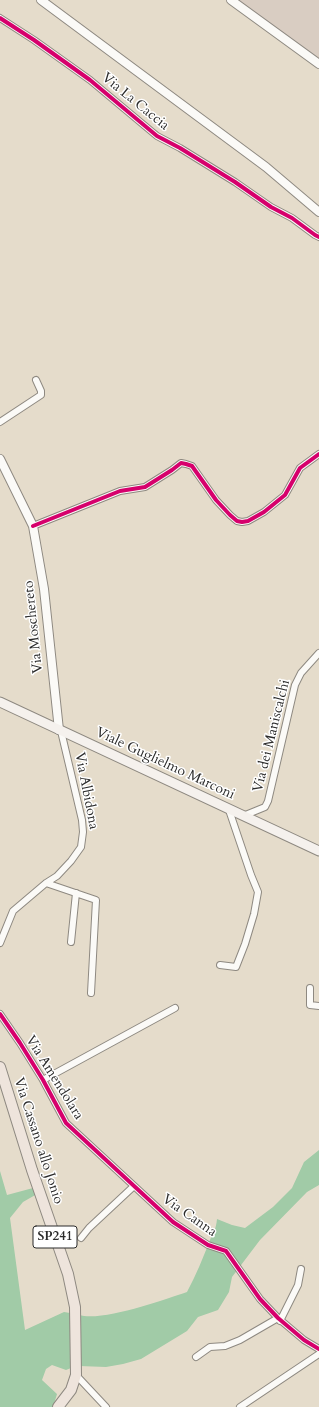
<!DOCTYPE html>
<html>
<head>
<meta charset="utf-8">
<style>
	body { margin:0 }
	canvas { display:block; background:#e5dccb }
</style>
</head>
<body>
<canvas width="319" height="1407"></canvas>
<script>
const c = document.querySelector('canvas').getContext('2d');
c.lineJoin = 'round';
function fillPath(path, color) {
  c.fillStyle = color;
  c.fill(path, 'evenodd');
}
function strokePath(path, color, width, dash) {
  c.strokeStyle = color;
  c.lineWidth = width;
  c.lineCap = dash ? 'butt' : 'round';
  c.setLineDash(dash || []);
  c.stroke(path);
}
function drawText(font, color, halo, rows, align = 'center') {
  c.font = font + ' Cardo,serif';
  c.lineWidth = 3;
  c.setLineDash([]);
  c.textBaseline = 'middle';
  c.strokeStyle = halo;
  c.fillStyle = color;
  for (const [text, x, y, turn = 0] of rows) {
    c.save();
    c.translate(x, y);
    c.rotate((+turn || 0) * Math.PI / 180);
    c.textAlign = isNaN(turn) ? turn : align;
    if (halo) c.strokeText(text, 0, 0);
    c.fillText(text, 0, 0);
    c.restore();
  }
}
fillPath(new Path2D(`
	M238,0h81v59z`), '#d9cdc2');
fillPath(new Path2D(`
	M319,1150v35l-12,7 -47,48 -28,37 -3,15 -11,18 -20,7 -11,14 -46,28 -18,5 -17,3 -27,-1v-51c23,7 84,-15 108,-23 9,-17 16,-34 23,-52 4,-9 6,-11 7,-21l15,6 13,3 28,-21 19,-19 12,-26z
	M0,1171l7,24 26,-7 4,6 -14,8 -13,16 15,112 39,-18 6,1 1,55 -5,2 -14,-5 -6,4 -4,11 15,14 -3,10 3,3h-57z`), '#a1cba7');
const minor = new Path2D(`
	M0,18l34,22 56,40 67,56 23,12 55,34 36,25 21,11 23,17 4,2
	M0,422l41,-27v-4l-5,-11
	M33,526l87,-35 25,-4 27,-17 9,-7 5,1 6,2 24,34 14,15 7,6 5,1 6,-1 16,-9 21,-17 15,-27 19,-14
	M243,816l22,-9 3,-6 27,-116 6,-12 18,-20
	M46,883l50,17 -5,93
	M71,942l5,-49
	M0,943l13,-32 33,-28 11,-7 14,-15 10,-14 2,-15 -1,-12 -21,-89
	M220,965l16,2 9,-23 9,-30 4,-22 -7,-17 -22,-65
	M310,988v17l9,1
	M0,1014l20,29 23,37 23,43 107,99 35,23 18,6 34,48 18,19 26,22 15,9
	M43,1080l132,-72
	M81,1238l8,-10 45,-42
	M280,1321l18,-36 3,-16
	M196,1357l14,-10 15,-1 15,-6 38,-22
	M76,1375l30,32
	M240,1407l79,-53`);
const tertiary = new Path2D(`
	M41,0l225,167 53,45
	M231,0l88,64
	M0,459l33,67 11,63 15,141`);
const secondary = new Path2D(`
	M0,702l319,149`);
const primary = new Path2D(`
	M0,1067l32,103 36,104 7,33 1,68 -5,15 -13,17`);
strokePath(minor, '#8e8981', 8);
strokePath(tertiary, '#8e8981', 10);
strokePath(secondary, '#8e8981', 11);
strokePath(primary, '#8e8981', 12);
strokePath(minor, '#fbfaf7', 6);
strokePath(tertiary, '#fbfaf7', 8);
strokePath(secondary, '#f5f1ed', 9);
strokePath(primary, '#eee4dc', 10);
strokePath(new Path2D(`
	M0,18l34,22 56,40 67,56 23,12 55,34 36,25 21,11 23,17 4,2
	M33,526l87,-35 25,-4 27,-17 9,-7 5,1 6,2 24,34 14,15 7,6 5,1 6,-1 16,-9 21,-17 15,-27 19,-14
	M0,1014l20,29 23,37 23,43 107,99 35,23 18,6 34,48 18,19 26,22 15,9`), '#d6006c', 4);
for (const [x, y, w] of [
	[55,1237,44]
]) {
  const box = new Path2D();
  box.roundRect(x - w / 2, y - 11, w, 22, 3);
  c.fillStyle = '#fff';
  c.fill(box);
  strokePath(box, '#2b2b2b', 1);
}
drawText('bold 13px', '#2b2b2b', null, [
	["SP241",55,1237]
]);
drawText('14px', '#2b2b2b', '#fff', [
	["Via La Caccia",135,102,39],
	["Via Moschereto",34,627,-96],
	["Via dei Maniscalchi",272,736,-76],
	["Viale Guglielmo Marconi",165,764,25],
	["Via Albidona",86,791,79],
	["Via Amendolara",54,1078,58],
	["Via Cassano allo Jonio",38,1141,72],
	["Via Canna",189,1216,35]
]);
</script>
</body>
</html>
